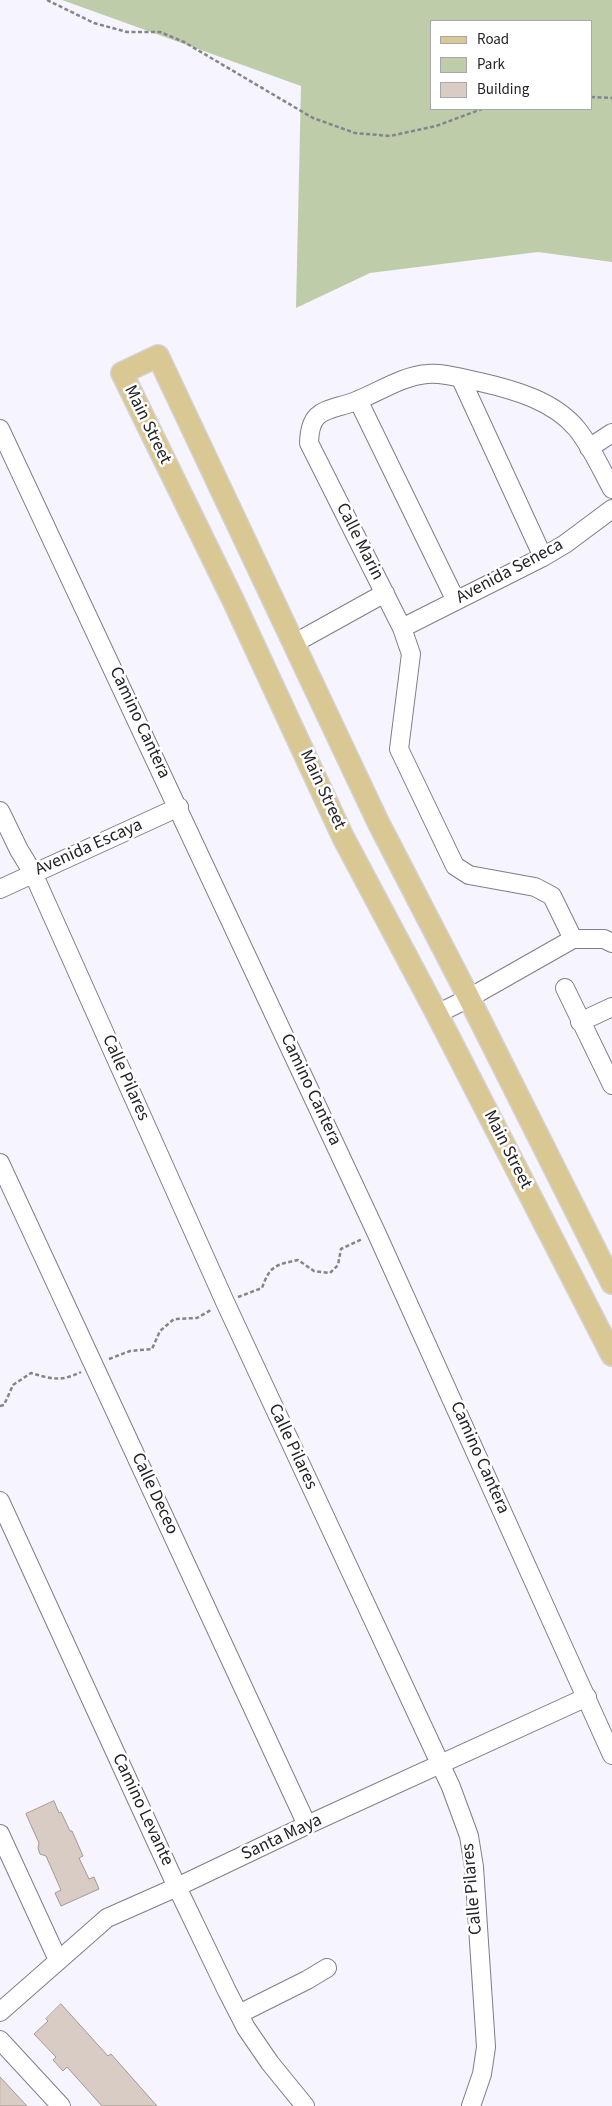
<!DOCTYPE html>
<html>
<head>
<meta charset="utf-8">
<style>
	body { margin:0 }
	#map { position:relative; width:612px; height:2106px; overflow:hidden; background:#f6f4fe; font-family:"Source Sans 3",sans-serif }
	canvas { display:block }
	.legend { position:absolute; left:430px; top:20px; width:162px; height:90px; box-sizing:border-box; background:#fff; border:1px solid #a7a7a9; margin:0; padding:6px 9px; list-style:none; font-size:15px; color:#242328 }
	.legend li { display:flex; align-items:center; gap:10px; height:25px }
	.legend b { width:25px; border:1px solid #a7a7a9 }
</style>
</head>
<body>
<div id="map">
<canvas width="612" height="2106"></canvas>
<ul class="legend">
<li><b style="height:6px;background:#d9c893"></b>Road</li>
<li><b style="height:14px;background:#beccaa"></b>Park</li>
<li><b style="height:14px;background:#d8ccc4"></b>Building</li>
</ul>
</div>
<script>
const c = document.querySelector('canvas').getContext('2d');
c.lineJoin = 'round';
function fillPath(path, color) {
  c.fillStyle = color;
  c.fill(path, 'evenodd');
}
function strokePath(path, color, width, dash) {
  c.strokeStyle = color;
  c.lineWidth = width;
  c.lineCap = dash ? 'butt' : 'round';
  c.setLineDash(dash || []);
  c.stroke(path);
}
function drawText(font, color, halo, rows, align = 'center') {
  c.font = font + ' "Source Sans 3",sans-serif';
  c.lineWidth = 5;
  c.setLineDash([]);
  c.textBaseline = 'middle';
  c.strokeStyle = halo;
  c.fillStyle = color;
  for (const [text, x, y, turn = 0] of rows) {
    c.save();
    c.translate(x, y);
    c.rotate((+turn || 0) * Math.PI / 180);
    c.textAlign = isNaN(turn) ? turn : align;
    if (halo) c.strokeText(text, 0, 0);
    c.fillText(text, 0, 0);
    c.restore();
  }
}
fillPath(new Path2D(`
	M62,0h550v262l-74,-10 -168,21 -74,35 5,-222zM431,21h160v88h-160z`), '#beccaa');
const building = new Path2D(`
	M54,1801l5,12 2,-1 9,19h2l11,25 -4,2 10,21 5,-2 5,12 -38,17 -6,-13 6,-3 -15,-34 -6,-2 -2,-6 1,-5 -13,-29z
	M61,2004l47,52 3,-2 46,52h-55l-35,-39 -4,4 -10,-11 3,-3 -22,-23 14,-13 -2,-2z
	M0,2077l14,15 13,14h-27z`);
fillPath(building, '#d8ccc4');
strokePath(building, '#a49992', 1);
const minor = new Path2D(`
	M461,379l82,178
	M358,400l98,201
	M0,429l376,803 236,523
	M589,448l23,-15
	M402,628l141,-71 22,-13 47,-35
	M293,644l92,-51
	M0,811l19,39 14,23 192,429 226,485 18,49 5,31 12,180 -4,27 -11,32
	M0,889l179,-82
	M573,939l-21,-43 -17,-9 -66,-12 -14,-9 -56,-117 12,-95 -9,-26 -93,-185c1,-36 18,-31 47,-42 23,-9 46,-25 71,-27 16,-2 37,5 53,8 35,8 74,19 97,47 14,17 24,40 35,60
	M565,988l47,97
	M437,1014l32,-16 104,-59h31l8,4
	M580,1022l32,-15
	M0,1163l307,662
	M0,1501l177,386 50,104 19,37 24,35 35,43
	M0,1834l58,126
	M0,2012l107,-94 70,-31 130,-62 280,-128
	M239,2014l68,-34 20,-12
	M0,2040l61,66`);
const major = new Path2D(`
	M612,1283l-143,-285 -91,-176 -220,-466 -36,17 111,227 110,237 94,177 175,341`);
strokePath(minor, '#7f7d88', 20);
strokePath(major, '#d3d3d4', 24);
strokePath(new Path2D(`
	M47,0l47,23 33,9h33l24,10 129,76 42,15 35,3 46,-10 46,-17
	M591,97l21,1
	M238,1297l24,-9c8,-23 14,-23 36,-28l16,11 16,2 8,-8 3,-16 21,-10
	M109,1359l21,-8 22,-2 8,-18 14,-12 23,-1 14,-8
	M0,1406l4,-1 9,-20 18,-12c21,6 30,9 50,-1`), '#85848b', 2.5, [4, 2.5]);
strokePath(minor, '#fff', 18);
strokePath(major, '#d9c893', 21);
drawText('18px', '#242328', '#fff', [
	["Main Street",147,425,64],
	["Calle Marin",359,542,63],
	["Avenida Seneca",510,572,-28],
	["Camino Cantera",139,723,65],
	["Main Street",322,790,65],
	["Avenida Escaya",89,848,-24],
	["Calle Pilares",125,1078,66],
	["Camino Cantera",310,1090,65],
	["Main Street",507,1150,63],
	["Calle Pilares",292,1447,65],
	["Camino Cantera",479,1458,66],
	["Calle Deceo",154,1494,65],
	["Camino Levante",142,1810,65],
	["Santa Maya",282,1838,-25],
	["Calle Pilares",473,1889,-95]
]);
</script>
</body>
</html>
